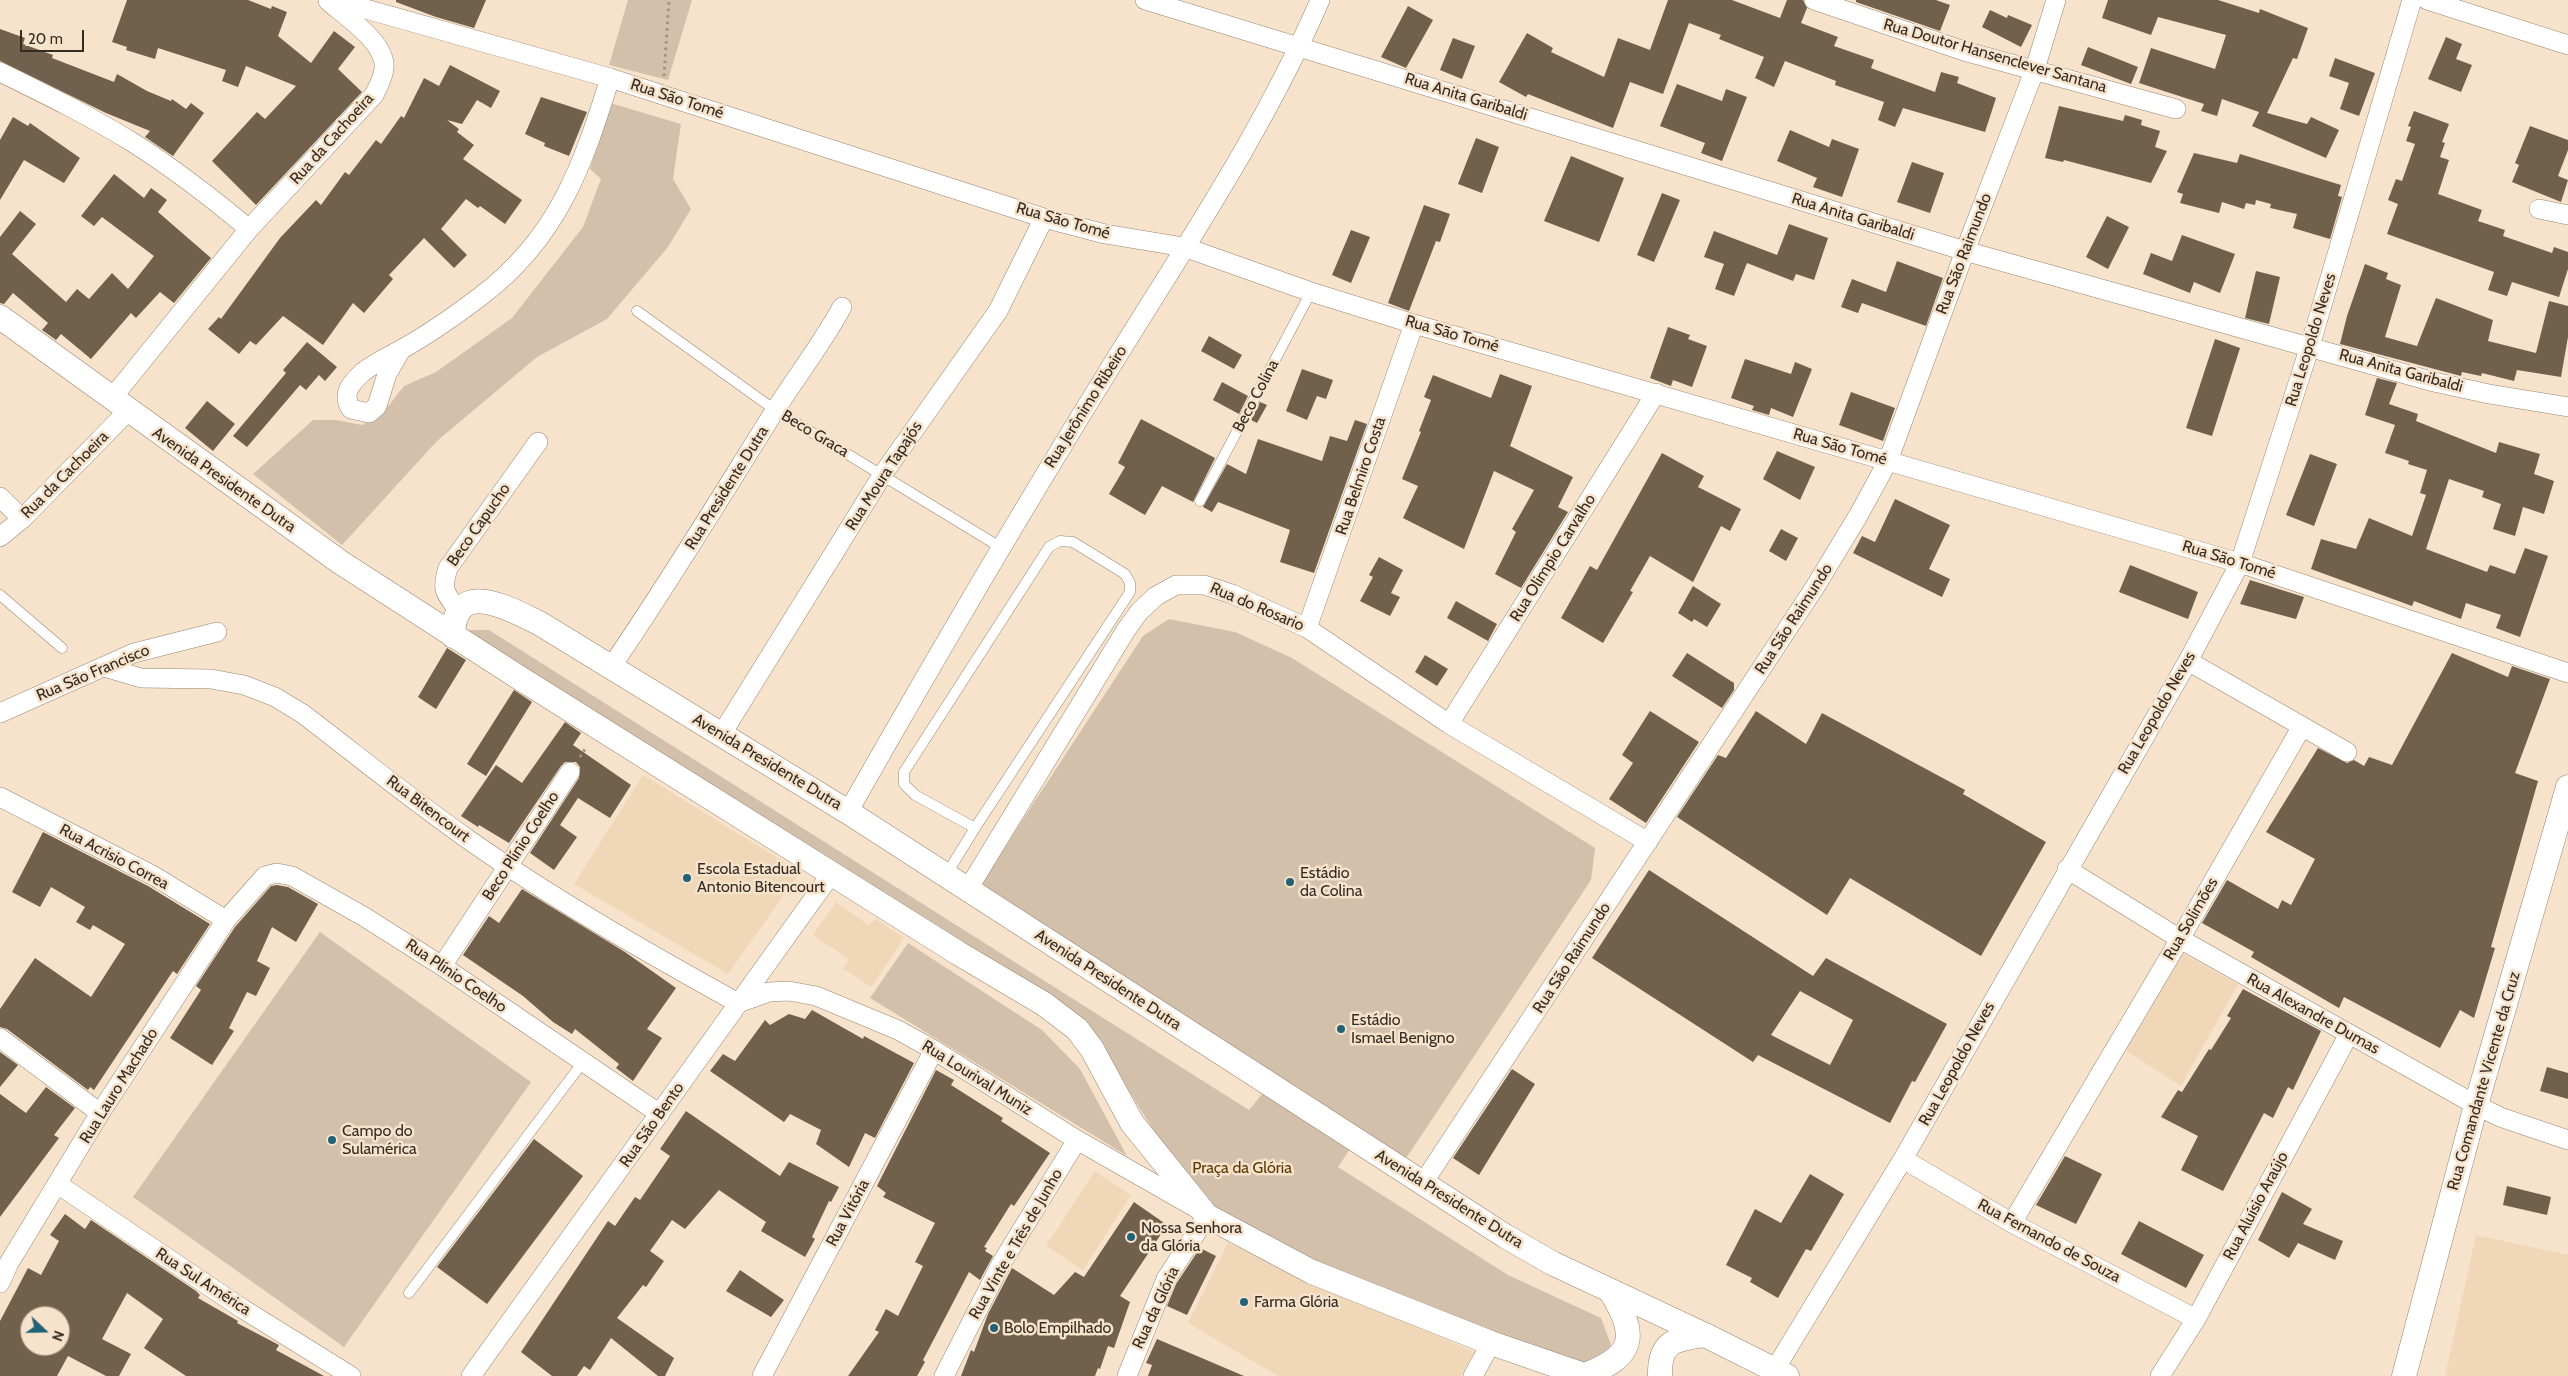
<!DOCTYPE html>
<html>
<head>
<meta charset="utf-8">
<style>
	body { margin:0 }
	#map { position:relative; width:2568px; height:1376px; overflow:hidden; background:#f7e3cb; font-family:Cabin,sans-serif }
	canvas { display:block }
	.north { position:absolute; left:20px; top:1306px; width:50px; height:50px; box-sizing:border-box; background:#f7e3cb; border:1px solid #a99a88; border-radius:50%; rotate:111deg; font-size:14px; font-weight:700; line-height:20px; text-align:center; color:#332c23 }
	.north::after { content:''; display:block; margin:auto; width:18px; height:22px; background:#216277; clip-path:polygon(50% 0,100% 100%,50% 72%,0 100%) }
	.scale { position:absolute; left:20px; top:30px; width:64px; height:22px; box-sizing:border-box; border:2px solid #332c23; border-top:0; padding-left:6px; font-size:15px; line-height:18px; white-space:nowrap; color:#332c23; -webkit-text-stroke:4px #f7e3cb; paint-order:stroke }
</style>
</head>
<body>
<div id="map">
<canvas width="2568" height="1376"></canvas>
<div class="north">N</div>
<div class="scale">20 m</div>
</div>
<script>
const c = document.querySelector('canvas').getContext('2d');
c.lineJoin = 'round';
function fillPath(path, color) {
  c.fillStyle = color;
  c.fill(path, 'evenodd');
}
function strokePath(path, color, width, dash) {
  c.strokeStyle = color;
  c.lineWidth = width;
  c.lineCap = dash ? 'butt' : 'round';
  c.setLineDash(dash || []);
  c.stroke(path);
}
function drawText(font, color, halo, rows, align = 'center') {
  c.font = font + ' Cabin,sans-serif';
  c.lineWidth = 5;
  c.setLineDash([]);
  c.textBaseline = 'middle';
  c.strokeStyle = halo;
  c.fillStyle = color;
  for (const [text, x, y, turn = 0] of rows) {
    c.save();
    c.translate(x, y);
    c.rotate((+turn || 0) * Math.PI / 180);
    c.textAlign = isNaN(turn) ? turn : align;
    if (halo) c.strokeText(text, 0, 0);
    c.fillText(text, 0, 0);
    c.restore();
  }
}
fillPath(new Path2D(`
	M643,775l157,97 -72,102 -154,-90z
	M836,902l32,23 8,-6 28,19 -33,49 -28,-19 6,-9 -36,-24z
	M2180,952l58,32 -57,102 -62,-40z
	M1095,1171l36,24 -48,75 -37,-24z
	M2476,1235l92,20v121h-123z
	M1228,1243l246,109 -13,24h-183l-90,-53z`), '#efd7b8');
fillPath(new Path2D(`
	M628,0h64l-24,80 -59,-15z
	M610,103l71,21 -8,55 18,30 -23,38 -61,72 -70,38 -100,84 -95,104 -89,-71 60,-54h23l26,5 24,-16 18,-23 32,-14 76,-54 71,-91 18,-48 -11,-10z
	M1169,619l66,13 57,26 303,190 -4,32 -190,286 -425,-275 167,-255z
	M468,630h21l760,480 14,-17 87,56 -12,18 170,108 93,43 10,27 -8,16 -24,8 -156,-58 -221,-103 -108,-173 -614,-386z
	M320,932l211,150 -187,265 -211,-150z
	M908,943l134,87 38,39 47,87 -257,-158z`), '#d2c0ab');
fillPath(new Path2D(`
	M127,0h121l23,9 1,-3 15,6 -9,24 33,27 23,-32 21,16 -17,22 24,23 -106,113 -44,-44 45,-49 8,7 31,-33 -50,-20 -8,21 -16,-6 4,-11 -68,-22 -3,11 -29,-9 1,-3 -15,-5z
	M396,0h90l-12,28 -38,-11 -40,-15z
	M1668,0h64l48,18 7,-18h16l4,8 -6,15 37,14 -4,9 40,14 -3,8 64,24 6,-20 18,5 -2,6 39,15 -11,34 -82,-24 -8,19 -17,-7 6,-18 -49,-17 1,-4 -51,-20 -11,26 -19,-9 9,-21 -45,-18 2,-4 -32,-12 -26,71 -33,-12 -17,46 -85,-34 -2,3 -27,-15 28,-49 26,15 -2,4 53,25 14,-39 32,12z
	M1856,0h80l14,5 -10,26 -84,-29z
	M2108,0h110l41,13 1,-4 48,19 -11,31 -4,-1 -26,55 40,11 4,-7 28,13 -13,28 -74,-32 7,-14 -37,-13 -5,17 -16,-5 3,-7 -65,-21 12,-35 64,21 11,-34 -68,-18 -7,18 -49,-17z
	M1408,6l25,14 -27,48 -25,-11z
	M1990,10l17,8 1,-3 24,10 -11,22 -39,-20z
	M0,29l25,9 -2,6 30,11 -1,3 62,24 3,-8 30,17 24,10 1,-2 14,10 5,-6 13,10 -31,43 -28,-19 5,-6 -44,-18 -106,-52z
	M2446,37l16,7 -6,15 16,6 -11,27 -33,-13z
	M1453,38l22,8 -13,33 -22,-9z
	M2088,47l50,20 -7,17 -50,-19z
	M2335,58l40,15 -16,43 -19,-7 9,-26 -20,-7z
	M450,65l50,26 -9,17 -14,-8 -15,24 -15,-4 12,9 -2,3 17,13 -11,14 59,41 -17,24 -25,-18 -2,2 -12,-9 -25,30 26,26 -13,13 -30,-30 -35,37 4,4 -29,34 -11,-10 -30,42 -40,-29 -27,29 -6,-4 -11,13 -31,-25 11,-12 2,2 59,-81 36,-38 5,5 24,-33 4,3 27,-35 5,4 20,-28 3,2 20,-40 15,8z
	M1677,84l45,17 4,-12 21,8 -25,64 -21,-8 4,-10 -45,-17z
	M541,97l46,15 -18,44 -25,-10 1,-3 -20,-9z
	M2059,106l64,15 2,-6 17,5 -1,5 19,6 -5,16 12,4 -16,32 -87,-23 -1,2 -18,-4z
	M2414,111l35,13 -7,18 3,1 -5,14 9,3 -11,34 44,16 -4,11 27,9 -2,6 49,17 2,-6 14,5v17l-9,28 -47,-15 -5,14 -19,-6 6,-18 -107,-38 11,-30 -10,-4 8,-21 6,2 13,-37 -9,-3 5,-14 -3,-1z
	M13,117l15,9 2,-3 50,35 -16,25 -40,-23 -24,40v-60z
	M2530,126l38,14v10l-10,26 10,4 -7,22 -49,-20 7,-17 -4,-2z
	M1790,130l39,17 3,-8 27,10 -17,48 -29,-10 4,-9 -40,-17z
	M1476,138l23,9 -17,46 -24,-9z
	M2194,153l43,10 3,-9 101,31 -3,11 4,1 -12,42 -37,-11 4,-14 -27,-6 1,-4 -15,-4 -1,5 -9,-2 -2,6 -22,-7 -3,11 -39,-10 3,-9 -6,-2z
	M1571,156l53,22 -25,64 -55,-21z
	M1912,162l32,11 -14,40 -33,-11z
	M114,174l30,24 7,-10 16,12 -9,12 53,46 -37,45 -14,-11 -24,26 -5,-5 -40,46 -30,-25 -5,6 -14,-10 6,-7 -35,-30 -9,11 -4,-1v-66l20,-26 16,13 -24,30 54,48 11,-13 12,10 23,-26 16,16 26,-33 -52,-39 -8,9 -13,-10z
	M1662,193l18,7 -26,62 -17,-7z
	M1424,205l26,9 -10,28 -4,-1 -27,70 -21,-8z
	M2107,216l22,11 -21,42 -22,-12z
	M1789,224l39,14 -14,42 -18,-6 -3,7 -46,-18 -13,33 -19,-7 9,-25 -20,-7 10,-26 63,24z
	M1351,230l19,7 -19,46 -19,-8z
	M2182,235l53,19 -15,39 -26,-11 -4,11 -47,-19 8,-21 21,8z
	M1897,261l46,17 -17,48 -64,-23 -4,10 -17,-6 11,-28 34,13z
	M2365,264l23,9 -2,6 15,6 -16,52 32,9 19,-48 57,22 -5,21 48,12 13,-52 19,5v31l-7,40 -44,-7 -3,11 -32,-8 -1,3 -19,-4 -1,4 -121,-32 7,-28z
	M2256,271l24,6 -11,47 -24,-6z
	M1668,327l22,8 -2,4 19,7 -15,41 -19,-7 -2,6 -21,-8z
	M1209,336l33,19 -8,14 -33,-18z
	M2215,339l25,9 -28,88 -26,-8z
	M307,342l30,25 -12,14 -6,-6 -13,15 -6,-5 -53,62 -14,-11 53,-63 -3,-3z
	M1745,359l46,15 4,-12 17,7 -19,48 -22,-9 -2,7 -17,-5 2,-4 -23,-8z
	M1302,369l31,11 -7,19 -9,-3 -10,24 -21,-9z
	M1500,374l32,12 -22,60 63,31 -15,30 10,5 -47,76 -26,-14 21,-42 -4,-3 22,-39 -40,-19 -30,78 -61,-31 15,-32 -16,-7 19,-47 -2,-1 12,-31 -7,-3 9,-22 58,23z
	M2377,378l20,5 -8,21 29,10 -2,7 80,32 3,-11 41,12 -6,20 20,7 -10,33 -21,-7 -8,29 -22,-7 8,-25 -19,-7 2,-6 -35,-12 -23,70 61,23 3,-7 25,9 10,-26 23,8 -28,81 -24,-9 5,-13 -35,-12 -5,16 -47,-18 -2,5 -101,-37 10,-30 35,10 13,-31 43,18 14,-41 -6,-2 7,-23 -19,-6 1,-3 -24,-8 10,-28 -30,-10z
	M1222,382l26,14 -9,18 -26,-14z
	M1851,392l44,16 -12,33 -44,-16z
	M207,401l28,23 -22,27 -28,-23z
	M1260,402l7,3 -10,18 -6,-3z
	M1141,419l74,39 -22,44 -31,-16 -17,29 -36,-21 16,-27 -7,-4z
	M1355,420l12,4 -53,149 -34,-11 10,-32 -72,-28 -6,10 -9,-5 24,-43 19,10 12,-35 64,22 8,-25 17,5z
	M1777,451l38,16 -15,33 -37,-21z
	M1662,453l42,23 -6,11 43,22 -11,22 -9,-5 -28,56 -43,-26 -20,35 3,1 -30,51 -42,-25 29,-52 7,4z
	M2310,454l27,10 -23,62 -28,-11z
	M1895,499l55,26 -21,44 21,10 -8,18 -89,-44 9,-17 13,6z
	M1781,529l17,9 -12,23 -17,-10z
	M1379,557l24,13 -12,23 9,4 -10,19 -30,-15 13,-24 -4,-2z
	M2130,565l68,27 -10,27 -69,-27z
	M2250,580l54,17 -8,22 -56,-15z
	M1693,586l28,18 -14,23 -13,-8 -2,3 -14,-9z
	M1456,601l41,23 -9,17 -41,-23z
	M447,648l19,12 -30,49 -18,-12z
	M1687,653l47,30v7l-12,18 -50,-32z
	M2452,653l56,24 4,-11 38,13 -35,94 23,8 -47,166 4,1 -21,70 -14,-8 -20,38 -96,-51 -5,11 -88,-51 3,-5 -52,-29 25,-43 51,29 4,-9 9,5 24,-46 -49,-27 52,-84 29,15 7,-3 10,6 5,-9 23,8z
	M1425,655l23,14 -11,17 -22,-14z
	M514,690l18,12 -46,74 -19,-12z
	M1650,711l49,31 -53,81 -37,-24 24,-36 -11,-8z
	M1756,711l50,33 16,-31 143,77 -2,4 83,48 -65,114 -131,-78 -23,37 -150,-98 41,-62 8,3z
	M565,722l16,11 -8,12 58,40 -21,33 -32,-20 -18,27 17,12 -23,33 -24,-17 49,-75 1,-11 -4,-5h-11l-4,4 -52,77 -30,-18 -1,2 -17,-11 35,-51 26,18z
	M43,832l105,54 62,38 -33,50 -4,-3 -79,119 -4,-3 -2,3 -81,-61 -7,-2v-18l35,-51 56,39 34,-53 -32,-19 -3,5 -14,-8 9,-15 -34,-20 -11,20 -28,-15z
	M1649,870l164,106 13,-18 121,66 -32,58 -3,-1 -22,42 -132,-68 -5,7 -161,-104zM1800,991l53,29 -23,45 -59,-30z
	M277,885l11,2 30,17 -22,38 -24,-15 -15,34 13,7 -14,28 -9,-4 -18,36 5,3 -22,34 -42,-27 31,-48 -5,-4 39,-59 36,-41z
	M522,889l103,63 51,36 -29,41 15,9 -29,43 -17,-13 3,-4 -44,-35 -3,5 -19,-12 -30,-26 -60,-41 26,-39 10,7z
	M2243,989l78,42 -28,59 -5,-3 -15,31 -9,-5 -41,78 -42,-21 17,-34 -37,-19 17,-27 4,2 27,-43 2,1 20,-32 -4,-2z
	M812,1010l51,29 1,-3 50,27 -39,75 -10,-5 -16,34 -33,-23 5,-14 -31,-16 -6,8 -74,-51 13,-17 12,7 30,-41 5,5 19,-11 16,5z
	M0,1052l18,13 -18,22z
	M2547,1067l21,6v26l-28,-8z
	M1512,1069l23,15 -56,91 -26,-17z
	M936,1070l18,10 -3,5 52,33 -2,3 49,32 -36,53 -3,-2 -27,43 3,1 -2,3 8,5 -13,24 -11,-8 -46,88 2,2 -8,14h-69l31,-44 -4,-2 11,-21 12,7 25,-50 -8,-4 20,-39 -52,-26 3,-4 -9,-7z
	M46,1087l29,21 -21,27 5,3 -59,79v-123l26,19z
	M686,1111l94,65 9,-14 50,25 -8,15 -2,-1 -17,36 3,2 -10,18 -44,-26 5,-9 -47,-32 -34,39 -13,-9 -22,31 14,10 -18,26 -3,-2 -26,33 57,40 -9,18h-7l-47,-38 -21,32 -6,-4 -7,10h-25l-31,-24 87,-131 7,5 20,-29 5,3 30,-44 -10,-7z
	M534,1139l49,37 -96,128 -50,-37z
	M2065,1156l37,18 -26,50 -40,-19z
	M1810,1174l34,20 -33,57 -5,-2 -28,49 -28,-16 2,-4 -26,-13 29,-56 26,14z
	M2507,1186l44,11 -4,18 -44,-10z
	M2282,1192l30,17 -9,15 40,17 -8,19 -37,-17 -9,15 -31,-18z
	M1134,1202l33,23 -47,71 10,6 -16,46 -6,-2 -8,23 -2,-1 -3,8h-134l10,-26 3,2 14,-38 24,-46 42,27 21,-23 9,5z
	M65,1214l20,15 6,-9 105,71 4,4 -2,3 40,23 -1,2 42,22 -3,5 48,26h-138l-42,-28 19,-29 -36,-26 -25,46 29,15 -12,22h-13l-38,-20 -11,20h-57v-55l28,-53 13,7 18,-34 -9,-6zM30,1316h30v30h-30z
	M2139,1221l65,34 -18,33 -65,-34z
	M1200,1248l16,8 -29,59 -20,-9 9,-22z
	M740,1270l44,30 -13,17 -45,-26z
	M1157,1339l87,37h-96l4,-11 -6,-2z`), '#71604b');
const service = new Path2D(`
	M637,311l138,99 225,137
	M1200,501l111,-209
	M0,595l62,53
	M946,875l29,-47 155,-236v-9l-5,-9 -52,-32 -13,-1 -11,6 -145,225v12l11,11 60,33
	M409,1293l174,-231`);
const minor = new Path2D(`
	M334,0l276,78 434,140 61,16 79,13 127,45 103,32 826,239 328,110
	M1145,0l820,251 469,131 55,12 79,13
	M1814,0l150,51 212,58
	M2427,0l141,45
	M0,72c45,22 90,44 132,70 41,26 80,56 117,87
	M2539,209l29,6
	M401,350l-14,24 -10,32 -8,7 -18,-4c-10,-15 0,-26 12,-37 13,-10 25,-15 39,-23 27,-15 54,-34 79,-53 77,-58 102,-131 129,-218
	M112,398l137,-169 125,-134c4,-8 9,-17 10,-26 3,-26 -38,-52 -56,-68
	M0,497l22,22
	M0,537l22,-18 106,-108
	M458,610c-13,-17 -17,-20 -10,-42l90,-126
	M1307,628l107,-304
	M2188,661l159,91
	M104,667l37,11 70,1 33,6 31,12 28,17c55,42 109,86 166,126 86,60 177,112 269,163l31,-11 20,-1 27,5 82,34 36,20 143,90 121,69
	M611,667c57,-83 109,-169 163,-255 22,-35 48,-68 68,-105
	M0,713l134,-60 83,-21
	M1449,724l207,-331
	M721,735l162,-261 115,-163 46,-93
	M0,797l154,79 72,44
	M848,812c84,-148 170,-295 259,-439 75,-122 156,-241 213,-373
	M2067,869l113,70 296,166 24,12 68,23
	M968,889l158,-259 13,-18 17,-16 20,-11h28l28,9 75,34 142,96 199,118
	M442,966l128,-194
	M0,1038l100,75
	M1903,1159l109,64 184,96
	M1423,1183l392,-596 43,-71 30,-55 77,-210 70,-182 21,-69
	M59,1185l184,124 108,67
	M2012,1223l168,-284 121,-211
	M0,1283l9,-20 91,-150 126,-193 39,-44 12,-3 15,3 71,40 79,50 218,148
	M1775,1369l128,-210 285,-498 52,-98 70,-217 102,-346
	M471,1376l361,-503
	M762,1376l172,-326
	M944,1376l57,-112 76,-124
	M1127,1376l39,-97 41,-63
	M1473,1376l18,-33
	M2160,1376l36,-57 153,-285`);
const tertiary = new Path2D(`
	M0,317l340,245 175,113 443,278 86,51 33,25 15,20 40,74 75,93 105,56 179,71 96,33
	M453,636c1,-59 55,-28 86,-13l309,189 657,424 47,27 153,72 82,41
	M1585,1375c50,-19 53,-39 26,-83
	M1660,1376c-1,-35 15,-37 45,-41
	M2404,1376l72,-271 92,-318`);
strokePath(service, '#97856f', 11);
strokePath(minor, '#97856f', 20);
strokePath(tertiary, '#97856f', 25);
strokePath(new Path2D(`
	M664,76l5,-76
	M580,757l7,-11`), '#a09281', 3, [2.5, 4]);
strokePath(service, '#fff', 10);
strokePath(minor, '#fff', 19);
strokePath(tertiary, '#fff', 24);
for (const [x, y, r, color] of [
	[687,878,5,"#216277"],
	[1290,882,5,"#216277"],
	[1341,1029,5,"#216277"],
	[332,1140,5,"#216277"],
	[1131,1237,5,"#216277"],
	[1244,1302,5,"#216277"],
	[994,1328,5,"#216277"]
]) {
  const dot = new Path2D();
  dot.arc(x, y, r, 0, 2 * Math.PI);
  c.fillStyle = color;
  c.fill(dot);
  strokePath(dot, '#f7e3cb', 2);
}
drawText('16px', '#332c23', '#f7e3cb', [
	["Rua Doutor Hansenclever Santana",1995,56,16],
	["Rua Anita Garibaldi",1466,97,17],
	["Rua São Tomé",677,99,18],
	["Rua da Cachoeira",332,139,-48],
	["Rua Anita Garibaldi",1853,217,17],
	["Rua São Tomé",1063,221,16],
	["Rua São Raimundo",1964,254,-69],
	["Rua São Tomé",1452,334,16],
	["Rua Leopoldo Neves",2311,340,-73],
	["Rua Anita Garibaldi",2401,371,15],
	["Beco Colina",1256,396,-62],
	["Rua Jerônimo Ribeiro",1086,407,-58],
	["Beco Graca",815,434,31],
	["Rua São Tomé",1840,447,16],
	["Rua da Cachoeira",65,475,-45],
	["Rua Moura Tapajós",884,476,-57],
	["Rua Belmiro Costa",1361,476,-71],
	["Avenida Presidente Dutra",224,480,35],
	["Rua Presidente Dutra",727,488,-58],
	["Beco Capucho",479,525,-55],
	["Rua Olimpio Carvalho",1553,558,-58],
	["Rua São Tomé",2229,560,17],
	["Rua do Rosario",1257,607,23],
	["Rua São Raimundo",1794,619,-57],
	["Rua São Francisco",93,673,-23],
	["Rua Leopoldo Neves",2157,713,-60],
	["Avenida Presidente Dutra",767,762,31],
	["Rua Bitencourt",428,809,37],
	["Beco Plínio Coelho",521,846,-57],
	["Rua Acrisio Correa",114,857,28],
	["Rua Solimões",2191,919,-60],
	["Rua São Raimundo",1572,958,-57],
	["Rua Plínio Coelho",456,976,34],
	["Avenida Presidente Dutra",1108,980,33],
	["Rua Alexandre Dumas",2313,1014,29],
	["Rua Leopoldo Neves",1957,1064,-61],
	["Rua Lourival Muniz",977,1078,32],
	["Rua Comandante Vicente da Cruz",2484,1081,-74],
	["Rua Lauro Machado",119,1086,-58],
	["Rua São Bento",652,1125,-55],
	["Avenida Presidente Dutra",1449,1199,32],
	["Rua Aluísio Araújo",2256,1206,-62],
	["Rua Vitória",848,1213,-62],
	["Rua Fernando de Souza",2049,1241,28],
	["Rua Vinte e Três de Junho",1016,1244,-60],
	["Rua Sul América",203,1282,33],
	["Rua da Glória",1156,1308,-65]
]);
drawText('16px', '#332c23', '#f7e3cb', [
	["Escola Estadual",697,869],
	["Antonio Bitencourt",697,887],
	["Estádio",1300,873],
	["da Colina",1300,891],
	["Estádio",1351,1020],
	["Ismael Benigno",1351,1038],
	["Campo do",342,1131],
	["Sulamérica",342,1149],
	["Nossa Senhora",1141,1228],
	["da Glória",1141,1246],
	["Farma Glória",1254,1302],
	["Bolo Empilhado",1004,1328]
], 'left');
drawText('16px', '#593904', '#f7e3cb', [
	["Praça da Glória",1242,1168]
]);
</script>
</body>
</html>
